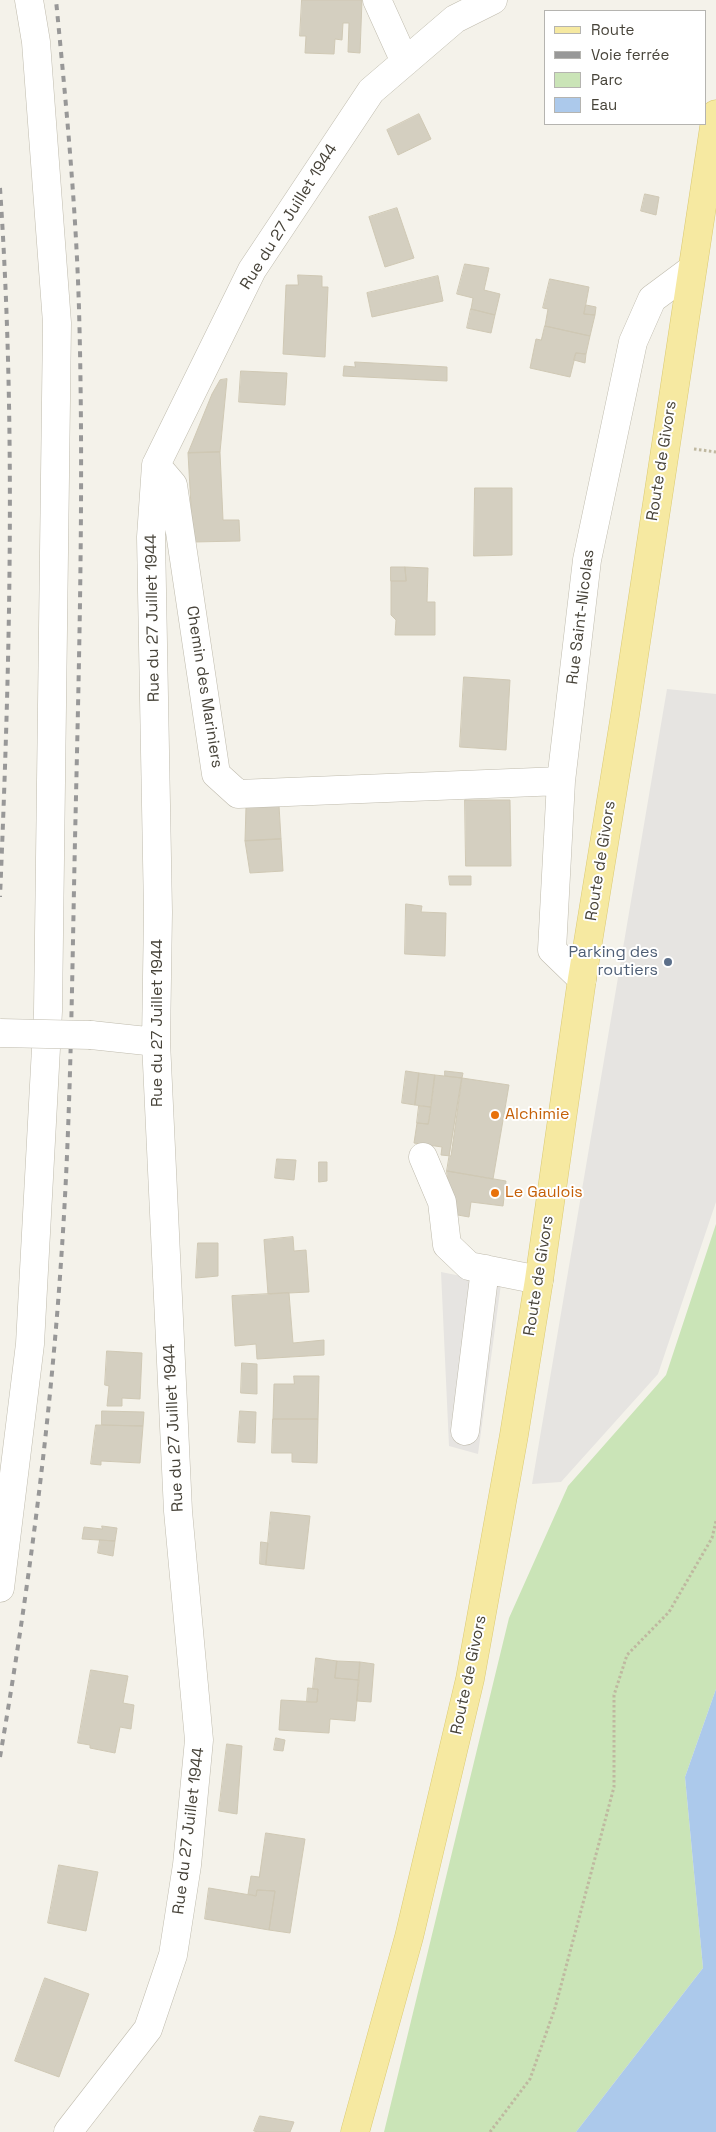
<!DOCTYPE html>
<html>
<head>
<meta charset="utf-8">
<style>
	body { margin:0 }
	#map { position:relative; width:716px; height:2132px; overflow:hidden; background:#f4f2ea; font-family:"Space Grotesk",sans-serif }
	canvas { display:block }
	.legend { position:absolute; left:544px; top:10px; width:162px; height:115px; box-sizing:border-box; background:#fff; border:1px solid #b5b4b0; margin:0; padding:6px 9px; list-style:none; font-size:15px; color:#474339 }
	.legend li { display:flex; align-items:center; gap:10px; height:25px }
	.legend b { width:25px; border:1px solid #b5b4b0 }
</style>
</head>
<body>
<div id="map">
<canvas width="716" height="2132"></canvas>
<ul class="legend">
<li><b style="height:6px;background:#f6e9a1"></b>Route</li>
<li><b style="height:6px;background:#989898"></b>Voie ferrée</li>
<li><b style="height:14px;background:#cae4b7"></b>Parc</li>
<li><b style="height:14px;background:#acc9eb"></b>Eau</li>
</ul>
</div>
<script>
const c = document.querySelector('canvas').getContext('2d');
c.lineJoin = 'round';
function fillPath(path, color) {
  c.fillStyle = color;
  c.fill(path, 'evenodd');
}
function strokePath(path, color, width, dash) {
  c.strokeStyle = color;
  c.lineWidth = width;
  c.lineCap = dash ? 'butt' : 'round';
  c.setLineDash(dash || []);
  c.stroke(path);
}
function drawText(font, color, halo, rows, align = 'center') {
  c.font = font + ' "Space Grotesk",sans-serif';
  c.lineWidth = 4;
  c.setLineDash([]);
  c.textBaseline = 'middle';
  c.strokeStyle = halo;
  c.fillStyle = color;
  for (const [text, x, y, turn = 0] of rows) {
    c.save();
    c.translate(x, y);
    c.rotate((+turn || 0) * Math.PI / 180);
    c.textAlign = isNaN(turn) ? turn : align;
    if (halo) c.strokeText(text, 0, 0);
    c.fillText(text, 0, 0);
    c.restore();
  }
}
fillPath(new Path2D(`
	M716,1224v465l-31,88 18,191 -127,164h-192l125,-514 59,-132 98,-111z`), '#cae4b7');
fillPath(new Path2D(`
	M667,689l49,5v508l-58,172 -97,108 -29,2z
	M441,1272l60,12 -23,170 -29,-8z`), '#e6e4e1');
fillPath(new Path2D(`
	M716,1689v443h-140l127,-164 -18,-191z`), '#acc9eb');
const building = new Path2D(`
	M302,0h60l-2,53 -12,-1 1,-29h-6l-1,17 -7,-1 -1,15 -29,-1 1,-17h-6z
	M419,114l12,25 -33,16 -11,-25z
	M645,194l14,3 -3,18 -15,-4z
	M397,208l17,50 -29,9 -16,-50z
	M465,264l24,4 -5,22 16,4 -5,21 -24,-6 2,-11 -16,-4z
	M298,275l24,1v11h6l-3,70 -42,-3 3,-69h12z
	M438,276l5,25 -71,16 -5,-24z
	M550,279l39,8 -5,27 11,1 -5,21 -45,-10 3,-17 -5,-1z
	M586,305l10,2 -1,8 -11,-1z
	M471,309l24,6 -4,18 -24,-5z
	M545,326l45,10 -4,18 -10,-1 -6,24 -40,-9 6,-29 5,1z
	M576,353l10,1 -1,9 -11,-3z
	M355,362l92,5v14l-104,-5 1,-10 11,1z
	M241,371l46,2 -2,32 -46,-3z
	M227,379l-7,73 -32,1 24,-59 8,-14z
	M220,452l3,68h16l1,21 -47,1 -5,-89z
	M475,488h37v67l-38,1z
	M391,567h14l1,14h-15z
	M405,567l23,1 -1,34h8v33h-40l1,-15 -5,-5v-34h15z
	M464,677l46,3 -4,70 -46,-3z
	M465,800h45l1,66h-45z
	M279,805l2,34 -36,2 1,-34z
	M281,839l2,32 -33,2 -5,-32z
	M449,876h22v9h-21z
	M406,904l16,2 -1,6 25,1 -1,43 -40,-2z
	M406,1071l13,2 -4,32 -13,-2z
	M445,1071l18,2 -1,5 -17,-2z
	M419,1073l16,2 -4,32 -16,-2z
	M435,1075l27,3 -11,78 -10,-1 1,-8 -28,-4 3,-20 11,1z
	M462,1078l47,7 -16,94 -46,-8z
	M419,1106l12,1 -3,17 -11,-1z
	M277,1159l19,1 -2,20 -19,-2z
	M319,1162h8v19l-8,1z
	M447,1171l59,10 -3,25 -32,-4 -2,15 -17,-3z
	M293,1237l1,14 12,-1 3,42 -41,2 -4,-54z
	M198,1243h20v33l-22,2z
	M289,1293l4,50 31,-3v15l-67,4 -1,-15 -21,2 -3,-50z
	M107,1351l35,2 -2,46 -18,-1v8h-15l2,-20 -4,-1z
	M242,1363l15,1v30l-16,-1z
	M294,1376h25l-1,43h-45l1,-35h20z
	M102,1411l42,1 -1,14 -41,-1z
	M240,1411l16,1 -1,31 -17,-1z
	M273,1419h45l-1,44 -25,-1v-9h-20z
	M96,1425l47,1 -3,37 -39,-2v4l-10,-1z
	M271,1512l39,4 -6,53 -38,-4z
	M102,1526l15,2 -2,13 -33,-2 2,-12 18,2z
	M100,1540l15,1 -2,15 -15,-3z
	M261,1542l7,1 -2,22 -6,-1z
	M316,1658l21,3 -2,17 24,2 -4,41 -25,-2 -1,14 -50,-3 2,-30 36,2 1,-13h-5z
	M337,1661l23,1 -1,18 -24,-2z
	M360,1662l14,2 -3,38 -14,-1z
	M91,1670l37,6 -5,27 11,2 -3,24 -11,-2 -5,26 -25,-5v-3l-12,-2z
	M308,1688l10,1 -1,13h-10z
	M276,1738l9,2 -2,11 -9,-1z
	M227,1744l15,2 -5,68 -18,-3z
	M266,1833l39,6 -15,94 -21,-3 6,-39 -18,-1 -1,6 -8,-2 3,-18 8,1z
	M59,1865l39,7 -12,59 -38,-8z
	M209,1888l47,8 1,-6 18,1 -6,39 -64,-11z
	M45,1978l44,16 -30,83 -44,-16z
	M260,2116l34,6 -4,10h-32l-4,-1z`);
fillPath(building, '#d4cfc0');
strokePath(building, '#cfc8b4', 1);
const minor = new Path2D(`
	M377,0l28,62
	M156,465l17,20 43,289 22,20 323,-13
	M582,979l-30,-29 9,-169 26,-221 46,-218 19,-43 39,-29
	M91,1035l65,7
	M423,1157l19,45 5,43 22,21 70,14
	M465,1431l20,-162
	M0,1588l30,-244 18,-333 9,-688 -21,-281 -7,-42
	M68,2132l80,-103 25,-74 14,-90 12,-125 -21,-229 -22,-469 2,-130 -7,-375 5,-72 96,-195 119,-179 84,-72 38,-19`);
const major = new Path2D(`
	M355,2132l54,-195 61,-258 44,-244 25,-155 43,-301 43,-264 91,-601`);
strokePath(minor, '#bfbbad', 29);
strokePath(major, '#dac972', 29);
strokePath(new Path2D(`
	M694,449l22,3
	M490,2132l40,-53 25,-71 59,-221v-92l13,-40 42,-43 43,-74 4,-17`), '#bfb8a0', 3, [2.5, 2.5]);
strokePath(minor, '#fff', 28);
strokePath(major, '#f6e9a1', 28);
strokePath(new Path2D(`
	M0,188c16,236 10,473 0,709
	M0,1757c29,-169 51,-339 62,-510 9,-135 10,-271 13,-407 4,-177 9,-354 4,-531 -3,-103 -13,-206 -23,-309`), '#989898', 4, [6, 6]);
const minorBridge = new Path2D(`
	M0,1033l91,2`);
strokePath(minorBridge, '#bfbbad', 29, []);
strokePath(minorBridge, '#fff', 28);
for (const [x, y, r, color] of [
	[668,962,5,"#5c6f8a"],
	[495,1115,5,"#e8710a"],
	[495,1193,5,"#e8710a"]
]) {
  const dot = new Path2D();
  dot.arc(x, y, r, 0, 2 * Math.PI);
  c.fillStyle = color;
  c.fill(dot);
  strokePath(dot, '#fff', 2);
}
drawText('16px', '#474339', '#fff', [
	["Rue du 27 Juillet 1944",289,217,-58],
	["Route de Givors",662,461,-81],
	["Rue Saint-Nicolas",581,617,-83],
	["Rue du 27 Juillet 1944",153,618,-91],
	["Chemin des Mariniers",204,687,81],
	["Route de Givors",601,861,-81],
	["Rue du 27 Juillet 1944",158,1023,-90],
	["Route de Givors",539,1276,-81],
	["Rue du 27 Juillet 1944",174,1428,-93],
	["Route de Givors",469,1675,-78],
	["Rue du 27 Juillet 1944",189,1831,-83]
]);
drawText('16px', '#4e5e75', '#fff', [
	["Parking des",658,953],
	["routiers",658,971]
], 'right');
drawText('16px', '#c56008', '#fff', [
	["Alchimie",505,1115],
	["Le Gaulois",505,1193]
], 'left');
</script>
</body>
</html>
